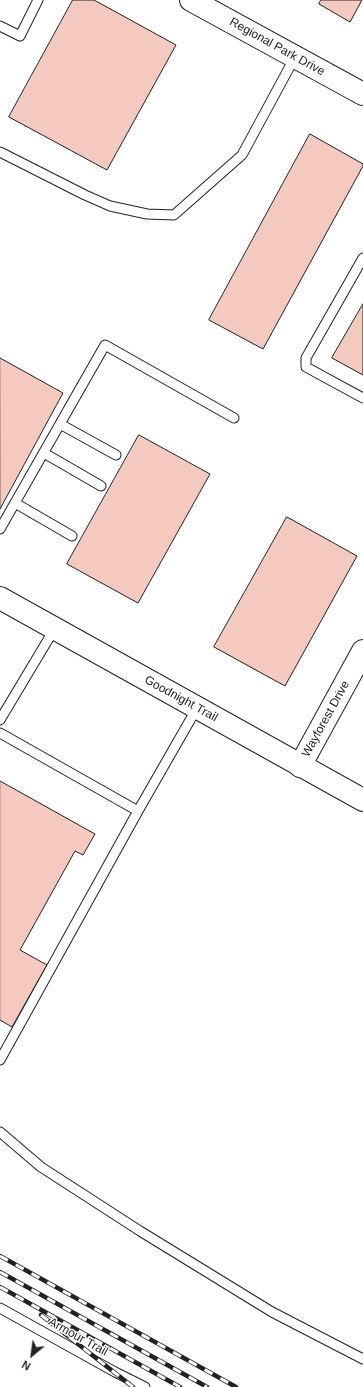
<!DOCTYPE html>
<html>
<head>
<meta charset="utf-8">
<style>
	body { margin:0 }
	#map { position:relative; width:363px; height:1387px; overflow:hidden; background:#fff; font-family:Arial,sans-serif }
	canvas { display:block }
	.north { position:absolute; left:12px; top:1335px; width:40px; height:40px; -webkit-text-stroke:3px #fff; paint-order:stroke; rotate:209deg; font-size:11px; font-weight:700; line-height:16px; text-align:center; color:#222 }
	.north::after { content:''; display:block; margin:auto; width:14px; height:18px; background:#222; clip-path:polygon(50% 0,100% 100%,50% 72%,0 100%) }
</style>
</head>
<body>
<div id="map">
<canvas width="363" height="1387"></canvas>
<div class="north">N</div>
</div>
<script>
const c = document.querySelector('canvas').getContext('2d');
c.lineJoin = 'round';
function fillPath(path, color) {
  c.fillStyle = color;
  c.fill(path, 'evenodd');
}
function strokePath(path, color, width, dash) {
  c.strokeStyle = color;
  c.lineWidth = width;
  c.lineCap = dash ? 'butt' : 'round';
  c.setLineDash(dash || []);
  c.stroke(path);
}
function drawText(font, color, halo, rows, align = 'center') {
  c.font = font + ' Arial,sans-serif';
  c.lineWidth = 3;
  c.setLineDash([]);
  c.textBaseline = 'middle';
  c.strokeStyle = halo;
  c.fillStyle = color;
  for (const [text, x, y, turn = 0] of rows) {
    c.save();
    c.translate(x, y);
    c.rotate((+turn || 0) * Math.PI / 180);
    c.textAlign = isNaN(turn) ? turn : align;
    if (halo) c.strokeText(text, 0, 0);
    c.fillText(text, 0, 0);
    c.restore();
  }
}
const building = new Path2D(`
	M73,0h21l82,45 -69,125 -98,-53z
	M321,0h41l-12,22 -31,-18z
	M310,134l53,30v2l-100,183 -54,-29z
	M363,304v71l-31,-17z
	M0,358l63,35 -63,116z
	M139,435l71,39 -72,129 -71,-39z
	M287,517l70,39 -72,130 -71,-39z
	M0,781l95,53 -12,21 -8,-4 -55,99 27,15 -35,62 -12,-7z`);
fillPath(building, '#f3c9c0');
strokePath(building, '#222', 1);
const lane = new Path2D(`
	M0,26l20,10 18,-36
	M0,152l85,43 25,11 37,8 27,1 68,-60 53,-98
	M363,258l-57,100v9l57,31
	M60,424l56,31
	M44,453l57,33
	M15,503l57,33
	M0,529l105,-184 129,73
	M0,720l55,-92
	M0,733l138,78 59,-103
	M0,1060l138,-249
	M0,1132l41,35 99,64 132,81 91,47
	M0,1308l115,64 30,15`);
const secondary = new Path2D(`
	M191,0l172,94
	M0,598l363,202
	M300,766l63,-115`);
strokePath(lane, '#222', 11);
strokePath(secondary, '#222', 24);
strokePath(lane, '#fff', 9);
strokePath(secondary, '#fff', 22);
const rail = new Path2D(`
	M0,1256l236,131
	M0,1272l207,115
	M0,1287l180,100
	M41,1315l92,72`);
strokePath(rail, '#222', 4.5);
strokePath(rail, '#fff', 3, [9]);
drawText('12px', '#222', '#fff', [
	["Regional Park Drive",277,47,29],
	["Goodnight Trail",181,699,29],
	["Wayforest Drive",326,719,-61],
	["Armour Trail",78,1337,29]
]);
</script>
</body>
</html>
